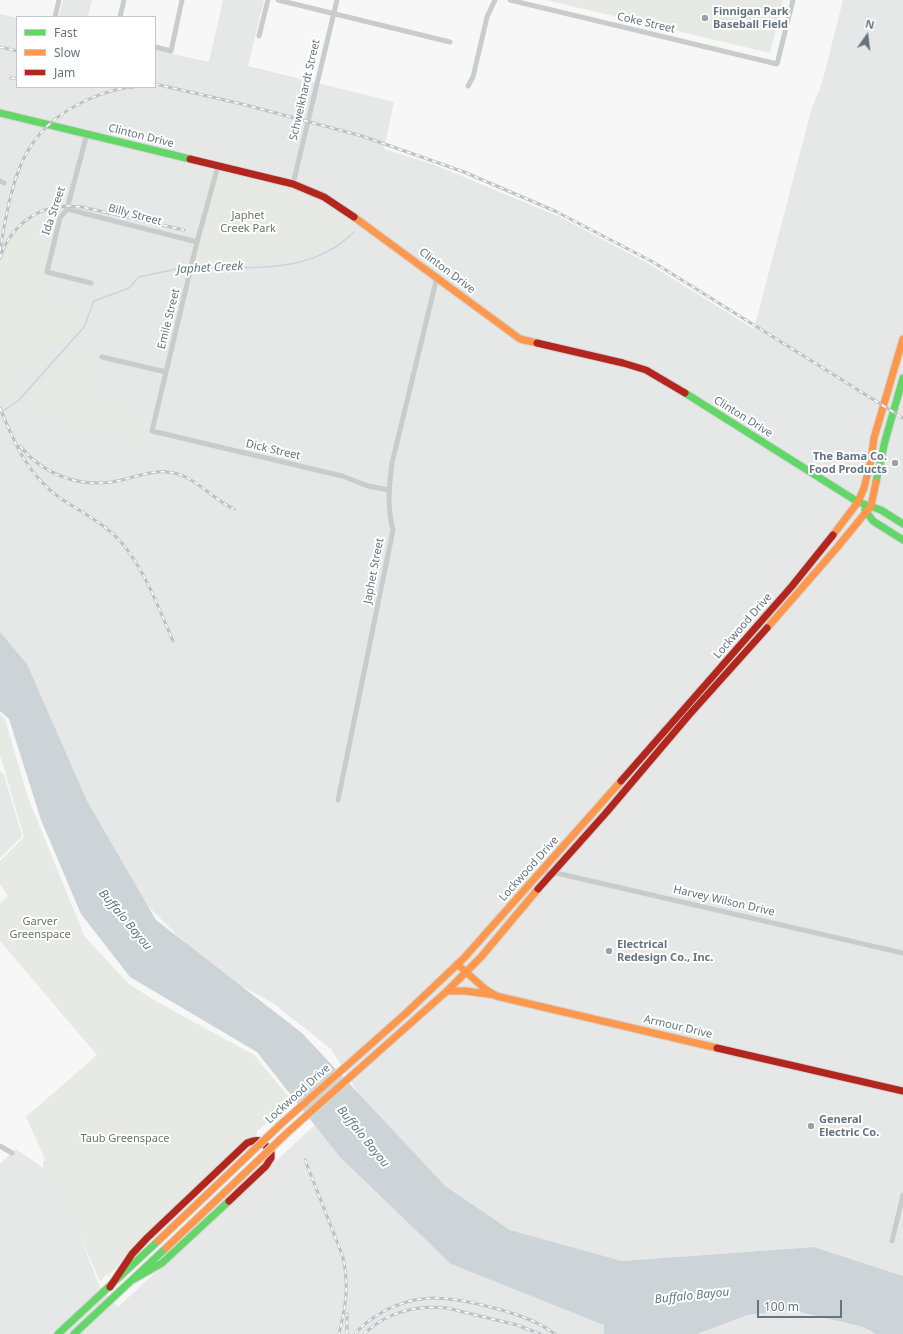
<!DOCTYPE html>
<html>
<head>
<meta charset="utf-8">
<style>
	body { margin:0 }
	#map { position:relative; width:903px; height:1334px; overflow:hidden; background:#f7f7f7; font-family:"Noto Sans",sans-serif }
	canvas { display:block }
	.legend { position:absolute; left:16px; top:16px; width:140px; height:72px; box-sizing:border-box; background:#fff; border:1px solid #c1c7cc; margin:0; padding:5px 7px; list-style:none; font-size:12px; color:#647480 }
	.legend li { display:flex; align-items:center; gap:8px; height:20px }
	.legend b { width:20px; border:1px solid #c1c7cc }
	.north { position:absolute; left:847px; top:16px; width:40px; height:40px; -webkit-text-stroke:3px #fff; paint-order:stroke; rotate:14deg; font-size:11px; font-weight:700; line-height:16px; text-align:center; color:#647480 }
	.north::after { content:''; display:block; margin:auto; width:14px; height:18px; background:#647480; clip-path:polygon(50% 0,100% 100%,50% 72%,0 100%) }
	.scale { position:absolute; left:757px; top:1300px; width:85px; height:18px; box-sizing:border-box; border:2px solid #647480; border-top:0; padding-left:5px; font-size:12px; line-height:14px; white-space:nowrap; color:#647480; -webkit-text-stroke:3px #fff; paint-order:stroke }
</style>
</head>
<body>
<div id="map">
<canvas width="903" height="1334"></canvas>
<ul class="legend">
<li><b style="height:5px;background:#63d668"></b>Fast</li>
<li><b style="height:5px;background:#ff974d"></b>Slow</li>
<li><b style="height:5px;background:#b3261e"></b>Jam</li>
</ul>
<div class="north">N</div>
<div class="scale">100 m</div>
</div>
<script>
const c = document.querySelector('canvas').getContext('2d');
c.lineJoin = 'round';
function fillPath(path, color) {
  c.fillStyle = color;
  c.fill(path, 'evenodd');
}
function strokePath(path, color, width, dash) {
  c.strokeStyle = color;
  c.lineWidth = width;
  c.lineCap = dash ? 'butt' : 'round';
  c.setLineDash(dash || []);
  c.stroke(path);
}
function drawText(font, color, halo, rows, align = 'center') {
  c.font = font + ' "Noto Sans",sans-serif';
  c.lineWidth = 4;
  c.setLineDash([]);
  c.textBaseline = 'middle';
  c.strokeStyle = halo;
  c.fillStyle = color;
  for (const [text, x, y, turn = 0] of rows) {
    c.save();
    c.translate(x, y);
    c.rotate((+turn || 0) * Math.PI / 180);
    c.textAlign = isNaN(turn) ? turn : align;
    if (halo) c.strokeText(text, 0, 0);
    c.fillText(text, 0, 0);
    c.restore();
  }
}
fillPath(new Path2D(`
	M63,0h29l-4,17h-29z
	M223,0h41l-16,66 146,36 -10,47 48,15 126,52 91,48 105,65 57,-218 11,-28 21,-83h60v1276l-89,-29 -192,14 -112,-31 -85,-56 -64,-76 -30,-49 -58,-46 -61,-33 -64,-64 -61,-104 -60,-138 -27,-32v-618l17,4v69h138v-37l54,12z
	M0,771l4,4 18,61 -22,22z
	M315,1125l24,31 265,169v9h-604v-170l16,-15 27,19v-7l6,-1 51,127 18,20z
	M792,1310l71,17 13,7h-179l51,-19z`), '#e6e7e7');
fillPath(new Path2D(`
	M546,0h237l-13,53z
	M218,172l78,20 14,5 14,7 34,24c-16,10 -32,19 -49,26 -32,12 -78,9 -113,10l6,-28z
	M60,208l-21,77 7,14 -3,9 23,6 17,-10 -6,14v9l-26,21 -48,51 -3,-12c0,-24 0,-47 0,-71 0,-54 1,-91 60,-108z
	M88,335l2,31 8,2c5,18 3,15 -7,29l1,4 4,2 4,-1 8,3 13,-10 3,-1 3,2c1,10 5,20 13,26l4,-16 8,1 -6,24 2,3 -1,8 -121,-27 5,-20 27,-31z
	M0,714l5,5 23,79 57,139 44,47 23,15 102,56 39,47 -36,29v4l-10,4 -7,6 -73,69 -41,41 -10,13 -8,8 -1,-2 -7,7 -74,-164 71,-62 -97,-114v-37l8,-8 -8,-12v-23l24,-24 -24,-82z`), '#e6e9e4');
fillPath(new Path2D(`
	M0,632l27,32 60,137 69,119 146,113 143,153 65,44 112,31 192,-14 89,29v58h-27l-13,-7 -71,-17 -44,5 -51,19h-93v-9l-153,-61 -112,-108 -82,-104 -127,-75 -49,-63 -40,-94 -32,-101 -9,-8z`), '#ccd4d7');
strokePath(new Path2D(`
	M193,268c57,-2 117,8 161,-36
	M0,413l19,-13 65,-73 10,-26 35,-13 10,-11 42,-9h8`), '#ccd4d7', 1.5);
const fast = new Path2D(`
	M0,113l190,46
	M685,393l173,109 23,8 22,14
	M876,482l9,-41 18,-63
	M865,510l8,11 30,19
	M134,1279l28,-16 67,-62
	M58,1334l100,-93
	M74,1334l92,-86`);
const slow = new Path2D(`
	M354,217l166,122 17,4
	M833,535l25,-33 6,-14 7,-28 3,-22 29,-99
	M767,628l68,-78 36,-44 5,-24
	M457,964l28,25 11,7 221,52
	M447,991h18l30,4
	M405,1014l59,-56 157,-177
	M412,1022l35,-31 34,-34 57,-68`);
const jam = new Path2D(`
	M190,159l103,25 31,13 30,20
	M537,343l86,20 23,7 39,23
	M621,781l171,-195 41,-51
	M538,889l67,-75 84,-99 78,-87
	M717,1048l186,43
	M110,1287l22,-33 15,-16 100,-95c13,-6 16,-1 24,9v6l-5,8 -37,35`);
strokePath(fast, '#d3d4d5', 9);
strokePath(slow, '#d3d4d5', 9);
strokePath(jam, '#d3d4d5', 9);
strokePath(new Path2D(`
	M278,0l172,42
	M510,0l267,64 16,-64
	M55,17l4,-17
	M120,17l4,-17
	M259,36l9,-36
	M155,47l16,4 11,-51
	M468,86l5,-9 14,-60 8,-17
	M87,134l-20,75 -7,9 -13,54 44,11
	M218,166l-21,76 -45,189 190,45 26,10 21,4
	M0,181l4,2
	M293,184l44,-184
	M67,209l130,33
	M102,357l64,15
	M338,800l55,-270c-6,-22 -4,-44 -1,-67l45,-186
	M539,873l13,-1 351,81
	M0,1146l12,7
	M892,1241l11,-46`), '#cacccc', 5);
strokePath(fast, '#63d668', 7);
strokePath(slow, '#ff974d', 7);
strokePath(jam, '#b3261e', 7);
const rail = new Path2D(`
	M0,47l17,4
	M11,78l6,1
	M155,84l87,20 120,32 102,36 91,39 98,51 250,156
	M0,251c5,-31 13,-80 31,-105 13,-21 34,-36 56,-46 15,-7 30,-12 47,-13
	M0,258c7,-24 27,-44 51,-50 10,-3 21,-2 31,-1l102,23
	M0,408c15,36 27,66 60,90 21,14 44,25 61,44 24,28 37,65 52,99
	M20,446c21,27 57,41 92,36 19,-3 37,-12 56,-10 25,2 44,27 66,37
	M305,1160l38,97c6,29 3,48 -4,77
	M347,1334v-20
	M355,1334c7,-9 16,-15 26,-21 38,-22 73,-16 113,-5 22,6 42,12 61,26
	M364,1334c22,-22 53,-29 83,-26l70,17 23,9`);
strokePath(rail, '#c0c1c3', 3);
strokePath(rail, '#fff', 1.5, [4.5]);
const slowBridge = new Path2D(`
	M158,1241l123,-117 124,-110
	M166,1248l122,-116 124,-110`);
strokePath(slowBridge, '#d3d4d5', 9, []);
strokePath(slowBridge, '#ff974d', 7);
for (const [x, y, r, color] of [
	[705,18,4,"#97a2aa"],
	[895,463,4,"#97a2aa"],
	[609,951,4,"#97a2aa"],
	[811,1126,4,"#97a2aa"]
]) {
  const dot = new Path2D();
  dot.arc(x, y, r, 0, 2 * Math.PI);
  c.fillStyle = color;
  c.fill(dot);
  strokePath(dot, '#fff', 1.5);
}
drawText('bold 11px', '#647480', '#fff', [
	["Finnigan Park",713,12],
	["Baseball Field",713,25],
	["The Bama Co.",887,457,"right"],
	["Food Products",887,470,"right"],
	["Electrical",617,945],
	["Redesign Co., Inc.",617,958],
	["General",819,1120],
	["Electric Co.",819,1133]
], 'left');
drawText('11px', '#647480', '#fff', [
	["Coke Street",646,23,13],
	["Schweikhardt Street",305,90,-77],
	["Clinton Drive",141,136,14],
	["Ida Street",54,211,-71],
	["Billy Street",135,215,15],
	["Clinton Drive",447,271,37],
	["Emile Street",169,319,-76],
	["Clinton Drive",743,417,32],
	["Dick Street",273,450,13],
	["Japhet Street",374,571,-79],
	["Lockwood Drive",743,626,-49],
	["Lockwood Drive",529,869,-48],
	["Harvey Wilson Drive",724,901,13],
	["Armour Drive",678,1027,13],
	["Lockwood Drive",298,1094,-42]
]);
drawText('11px', '#667863', '#fff', [
	["Japhet",248,216],
	["Creek Park",248,229],
	["Garver",40,922],
	["Greenspace",40,935],
	["Taub Greenspace",125,1139]
]);
drawText('italic 12px', '#637a81', '#fff', [
	["Japhet Creek",210,268,-3],
	["Buffalo Bayou",125,920,50],
	["Buffalo Bayou",363,1137,51],
	["Buffalo Bayou",692,1296,-6]
]);
</script>
</body>
</html>
